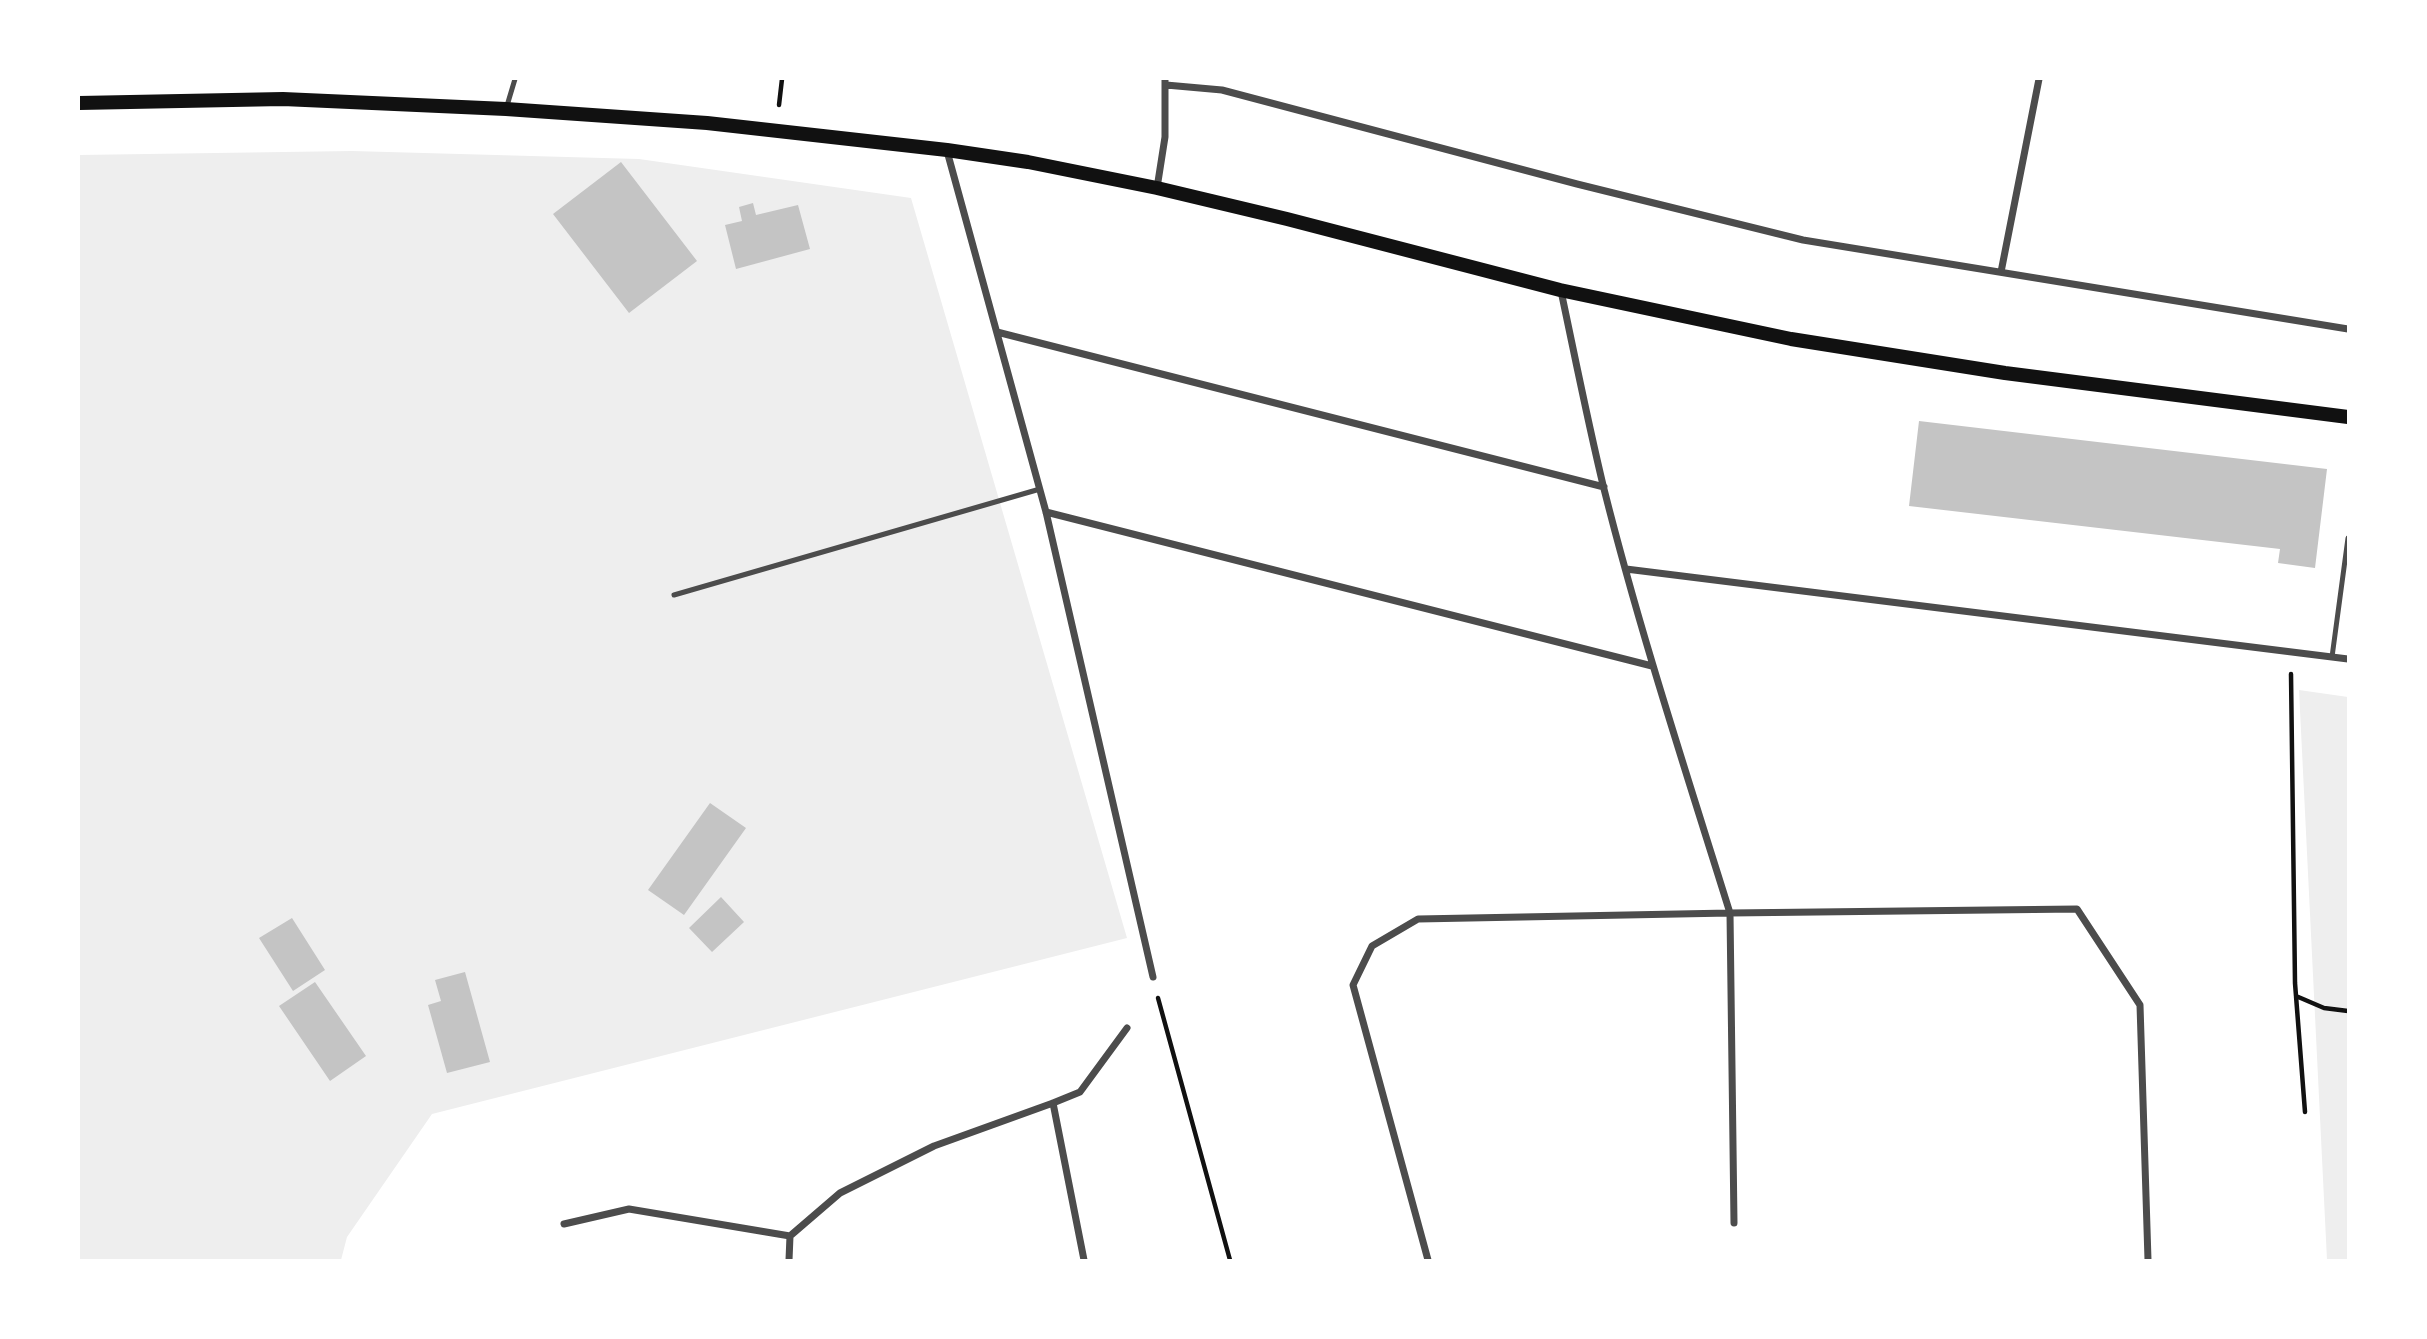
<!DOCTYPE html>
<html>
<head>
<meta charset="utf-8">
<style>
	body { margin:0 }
	#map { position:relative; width:2427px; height:1339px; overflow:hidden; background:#fff; font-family:Lato,sans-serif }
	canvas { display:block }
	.frame { position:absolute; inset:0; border:80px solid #fff; pointer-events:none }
</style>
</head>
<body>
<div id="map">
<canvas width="2427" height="1339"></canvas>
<div class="frame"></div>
</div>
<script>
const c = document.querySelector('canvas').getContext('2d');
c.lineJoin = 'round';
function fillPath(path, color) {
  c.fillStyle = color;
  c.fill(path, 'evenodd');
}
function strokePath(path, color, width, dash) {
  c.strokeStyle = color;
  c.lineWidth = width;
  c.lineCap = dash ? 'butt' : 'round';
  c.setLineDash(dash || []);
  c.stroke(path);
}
fillPath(new Path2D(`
	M352,151l287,8 272,39 216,740 -695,176 -85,123 -6,23h-262v-1105z
	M2299,690l49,7v563h-21z`), '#eee');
fillPath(new Path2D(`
	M621,162l76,99 -68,52 -76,-99z
	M753,203l3,12 42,-10 12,44 -74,20 -11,-44 17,-4 -3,-14z
	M1919,421l408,48 -12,99 -37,-5 2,-14 -371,-43z
	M710,803l36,25 -62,87 -36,-25z
	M721,897l23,25 -32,30 -23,-24z
	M292,918l33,52 -32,21 -34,-53z
	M465,972l25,90 -43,11 -19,-68 13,-4 -6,-21z
	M315,982l51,74 -36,25 -51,-75z`), '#c4c4c4');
strokePath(new Path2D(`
	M779,105l3,-26
	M2291,674l4,309 10,129
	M2296,996l28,12 24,3
	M1158,998l72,262`), '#111', 4.5);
strokePath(new Path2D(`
	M506,109l9,-30
	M674,595l366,-106
	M2332,657l16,-119`), '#4c4c4c', 5);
strokePath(new Path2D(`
	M1166,85l56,5 355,94 226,56 545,89
	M947,151l99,361 107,465
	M1157,188l8,-51v-58
	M2001,272l38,-193
	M997,332l607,155
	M1046,512l606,154
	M1626,569l722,90
	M1053,1103l31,157
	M1734,1223l-4,-310 347,-4 63,96 8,255
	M564,1224l65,-15 161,27
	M789,1260l1,-24 50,-43 94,-47 119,-43 27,-11 47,-64
	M1428,1260l-75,-275 19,-39 46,-27 312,-6c-44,-141 -90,-281 -126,-424 -16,-66 -29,-132 -43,-198`), '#4c4c4c', 7);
strokePath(new Path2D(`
	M79,103l204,-4 223,10 201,14 240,27 81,12 129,26 130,31 273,71 231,49 214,34 343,44`), '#111', 14);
</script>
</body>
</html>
